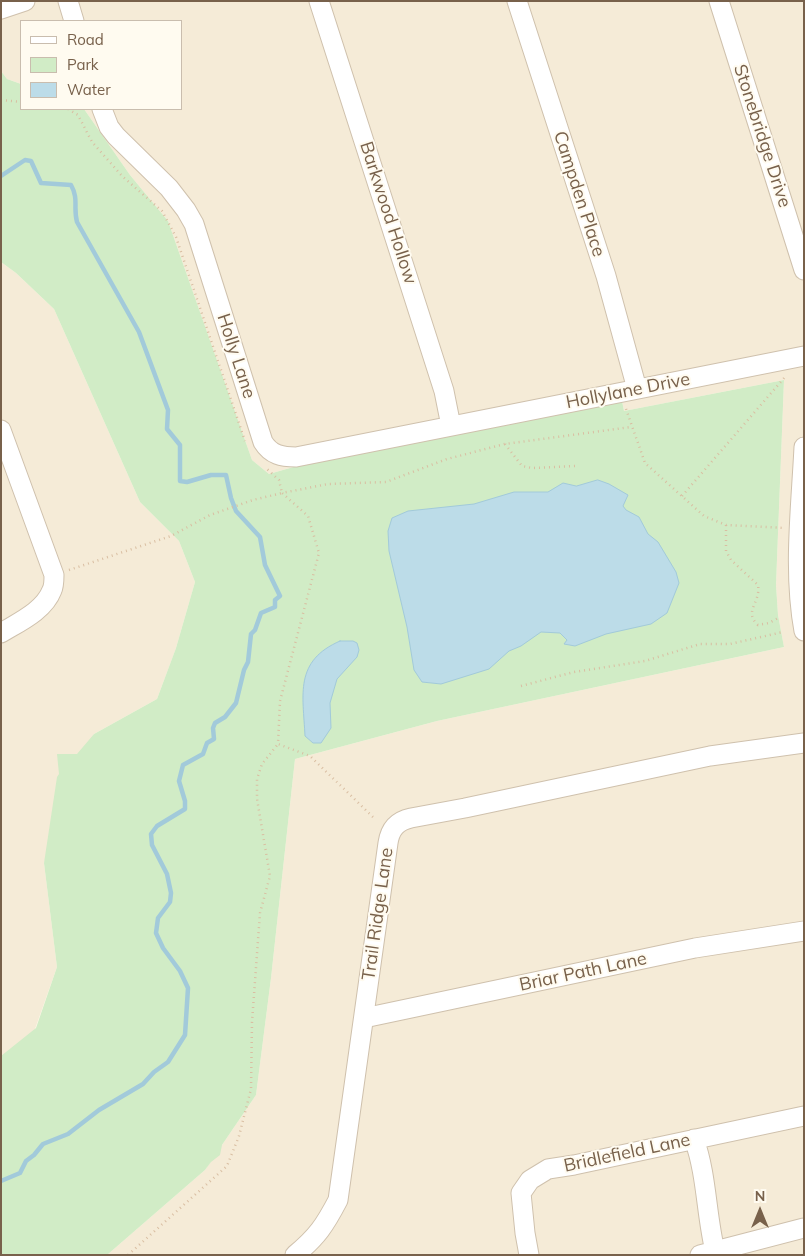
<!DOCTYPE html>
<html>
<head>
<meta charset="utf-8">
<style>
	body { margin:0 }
	#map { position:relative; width:805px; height:1256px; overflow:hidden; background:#fdf8e9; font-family:Mulish,sans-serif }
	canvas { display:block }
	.frame { position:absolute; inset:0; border:2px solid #78614b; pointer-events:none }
	.legend { position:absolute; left:20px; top:20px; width:162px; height:90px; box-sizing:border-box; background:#fffbf0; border:1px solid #c9bdae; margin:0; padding:6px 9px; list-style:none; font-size:15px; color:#78614b }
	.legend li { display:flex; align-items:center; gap:10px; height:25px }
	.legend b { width:25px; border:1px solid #c9bdae }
	.north { position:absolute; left:735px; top:1186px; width:50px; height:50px; -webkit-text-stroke:4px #fffbf0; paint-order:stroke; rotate:0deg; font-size:14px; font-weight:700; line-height:20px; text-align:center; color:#78614b }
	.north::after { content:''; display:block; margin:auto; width:18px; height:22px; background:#78614b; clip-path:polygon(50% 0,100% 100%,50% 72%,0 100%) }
</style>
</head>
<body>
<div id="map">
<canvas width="805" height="1256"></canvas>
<div class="frame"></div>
<ul class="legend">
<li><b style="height:6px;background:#fff"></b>Road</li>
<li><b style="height:14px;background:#d1ecc6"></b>Park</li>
<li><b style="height:14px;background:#bcdce8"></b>Water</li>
</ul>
<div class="north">N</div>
</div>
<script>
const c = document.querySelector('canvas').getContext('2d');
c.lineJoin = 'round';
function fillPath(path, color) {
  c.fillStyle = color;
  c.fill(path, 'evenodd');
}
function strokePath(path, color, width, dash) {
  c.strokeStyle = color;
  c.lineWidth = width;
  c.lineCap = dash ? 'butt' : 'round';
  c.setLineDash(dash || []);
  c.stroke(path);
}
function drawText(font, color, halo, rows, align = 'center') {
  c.font = font + ' Mulish,sans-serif';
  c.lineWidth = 4;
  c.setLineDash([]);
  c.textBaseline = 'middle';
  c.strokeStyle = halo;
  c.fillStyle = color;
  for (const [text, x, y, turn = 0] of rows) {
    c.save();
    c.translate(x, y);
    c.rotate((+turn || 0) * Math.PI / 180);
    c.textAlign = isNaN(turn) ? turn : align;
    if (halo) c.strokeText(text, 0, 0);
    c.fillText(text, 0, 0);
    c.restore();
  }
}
fillPath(new Path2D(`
	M1,1h803v1254h-697l98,-85 51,-75 15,-117 24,-219 142,-38 347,-74 -6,-32 -2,-30 8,-205 -160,31 -2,-10 -318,63 -35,10 -17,-14 -84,-239 -38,-46 -46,-66h97v-88h-160v63l-14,-5 -6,-8z
	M1,262l15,11 38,36 86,193 39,39 16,41 -19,66 -19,51 -63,35 -50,129 13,104 -27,76 -29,17z`), '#f5ebd7');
fillPath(new Path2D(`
	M1,71l6,8 14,5v25h63l46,66 38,46 84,239 17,14 35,-10 318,-63 2,10 160,-31 -8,205 2,30 6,32 -347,74 -142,38 -24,219 -15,117 -34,50 -2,10 -9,7 -6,8 -98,85h-106v-199l35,-28 21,-61 -13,-104 13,-86 2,-3 -2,-20h20l17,-20 63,-35 19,-51 19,-66 -16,-41 -39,-39 -86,-193 -38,-36 -15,-11z`), '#d1ecc6');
const water = new Path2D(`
	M598,480l11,4 19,11 -5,11 3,4 13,7 9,17 10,8 18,30 3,11 -12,30 -16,11 -45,10 -31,12 -11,-2 3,-4 -7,-7 -19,-1 -20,14 -12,5 -20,18 -48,15 -19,-2 -8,-12 -7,-43 -18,-76 -1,-20 4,-13 16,-7 66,-7 40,-12h34l15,-9 13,3z
	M340,641h13l4,2 2,7 -2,7 -20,22 -7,24 1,25 -10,15h-8l-8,-7c-2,-42 -11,-75 35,-95z`);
fillPath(water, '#bcdce8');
strokePath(water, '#a2cada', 1);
strokePath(new Path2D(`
	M1,176l24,-16 6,1 10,22 30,2c8,14 2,22 6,37l62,110 29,78 -1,19 13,16v36l7,1 24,-7h15l5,23 5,13 24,26 5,28 15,31 -5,4v7l-14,6 -6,17 -4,4 -3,28 -4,8 -8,33 -11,14 -10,6 -2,5 1,11 -7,4 -4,11 -20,11 -4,16 6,20v8l-28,17 -6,8 1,11 15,29 4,19 -1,9 -12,16 -2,15 7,15 17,23 8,17 -3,47 -17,27 -14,10 -11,12 -44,26 -31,24 -25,10 -9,11 -8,6 -6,12 -19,8`), '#a2cada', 4.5);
const minor = new Path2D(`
	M68,1l6,20
	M319,1l125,390 7,35
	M517,1l89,275 31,113
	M719,1l85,269
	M1,9l24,-8
	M102,109l7,18 7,9 53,52 17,22 8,14 69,218c8,13 19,15 33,15l508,-101
	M1,430l53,145c0,5 0,11 -2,15 -8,21 -33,32 -51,43
	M804,447c-3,61 -11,124 0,184
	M364,1018l331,-70 109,-17
	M694,1139c13,36 12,75 21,112
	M295,1255c22,-18 30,-30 43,-55l50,-357c2,-14 9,-22 23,-25l54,-10 245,-52 94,-13
	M529,1255l-4,-22 -4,-40 9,-13 18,-11 26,-4 230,-49
	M700,1255l104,-27`);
strokePath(minor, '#cfc1ad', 21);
strokePath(new Path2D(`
	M1,100l20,2
	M68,109l10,6 14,27 30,34 40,35 14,26 69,204
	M626,409l19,54 59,53 22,9 58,3
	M505,444l17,22 10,2 43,-2
	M682,496l103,-119
	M726,525v26l5,9 27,25c3,18 -15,26 0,40l11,-2 11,-6
	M69,570l102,-34 39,-21 43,-15 29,-7 -3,-13 -12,-11
	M521,686l53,-14 71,-11 55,-17h30l53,-12
	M373,817l-63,-61 -32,-12 2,-43 39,-148 -11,-37 -26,-23 46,-9 58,-2 61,-23 58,-15 126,-17
	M128,1255l99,-89 12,-30 12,-47 1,-67 8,-109 10,-37 -13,-77v-20l5,-15 16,-20`), '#d9bea2', 2.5, [1, 4]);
strokePath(minor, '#fff', 19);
drawText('18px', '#78614b', '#fffbf0', [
	["Stonebridge Drive",762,136,72],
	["Campden Place",579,194,72],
	["Barkwood Hollow",388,213,72],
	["Holly Lane",236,356,72],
	["Hollylane Drive",628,391,-11],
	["Trail Ridge Lane",378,914,-82],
	["Briar Path Lane",583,972,-12],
	["Bridlefield Lane",627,1153,-12]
]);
</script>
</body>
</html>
